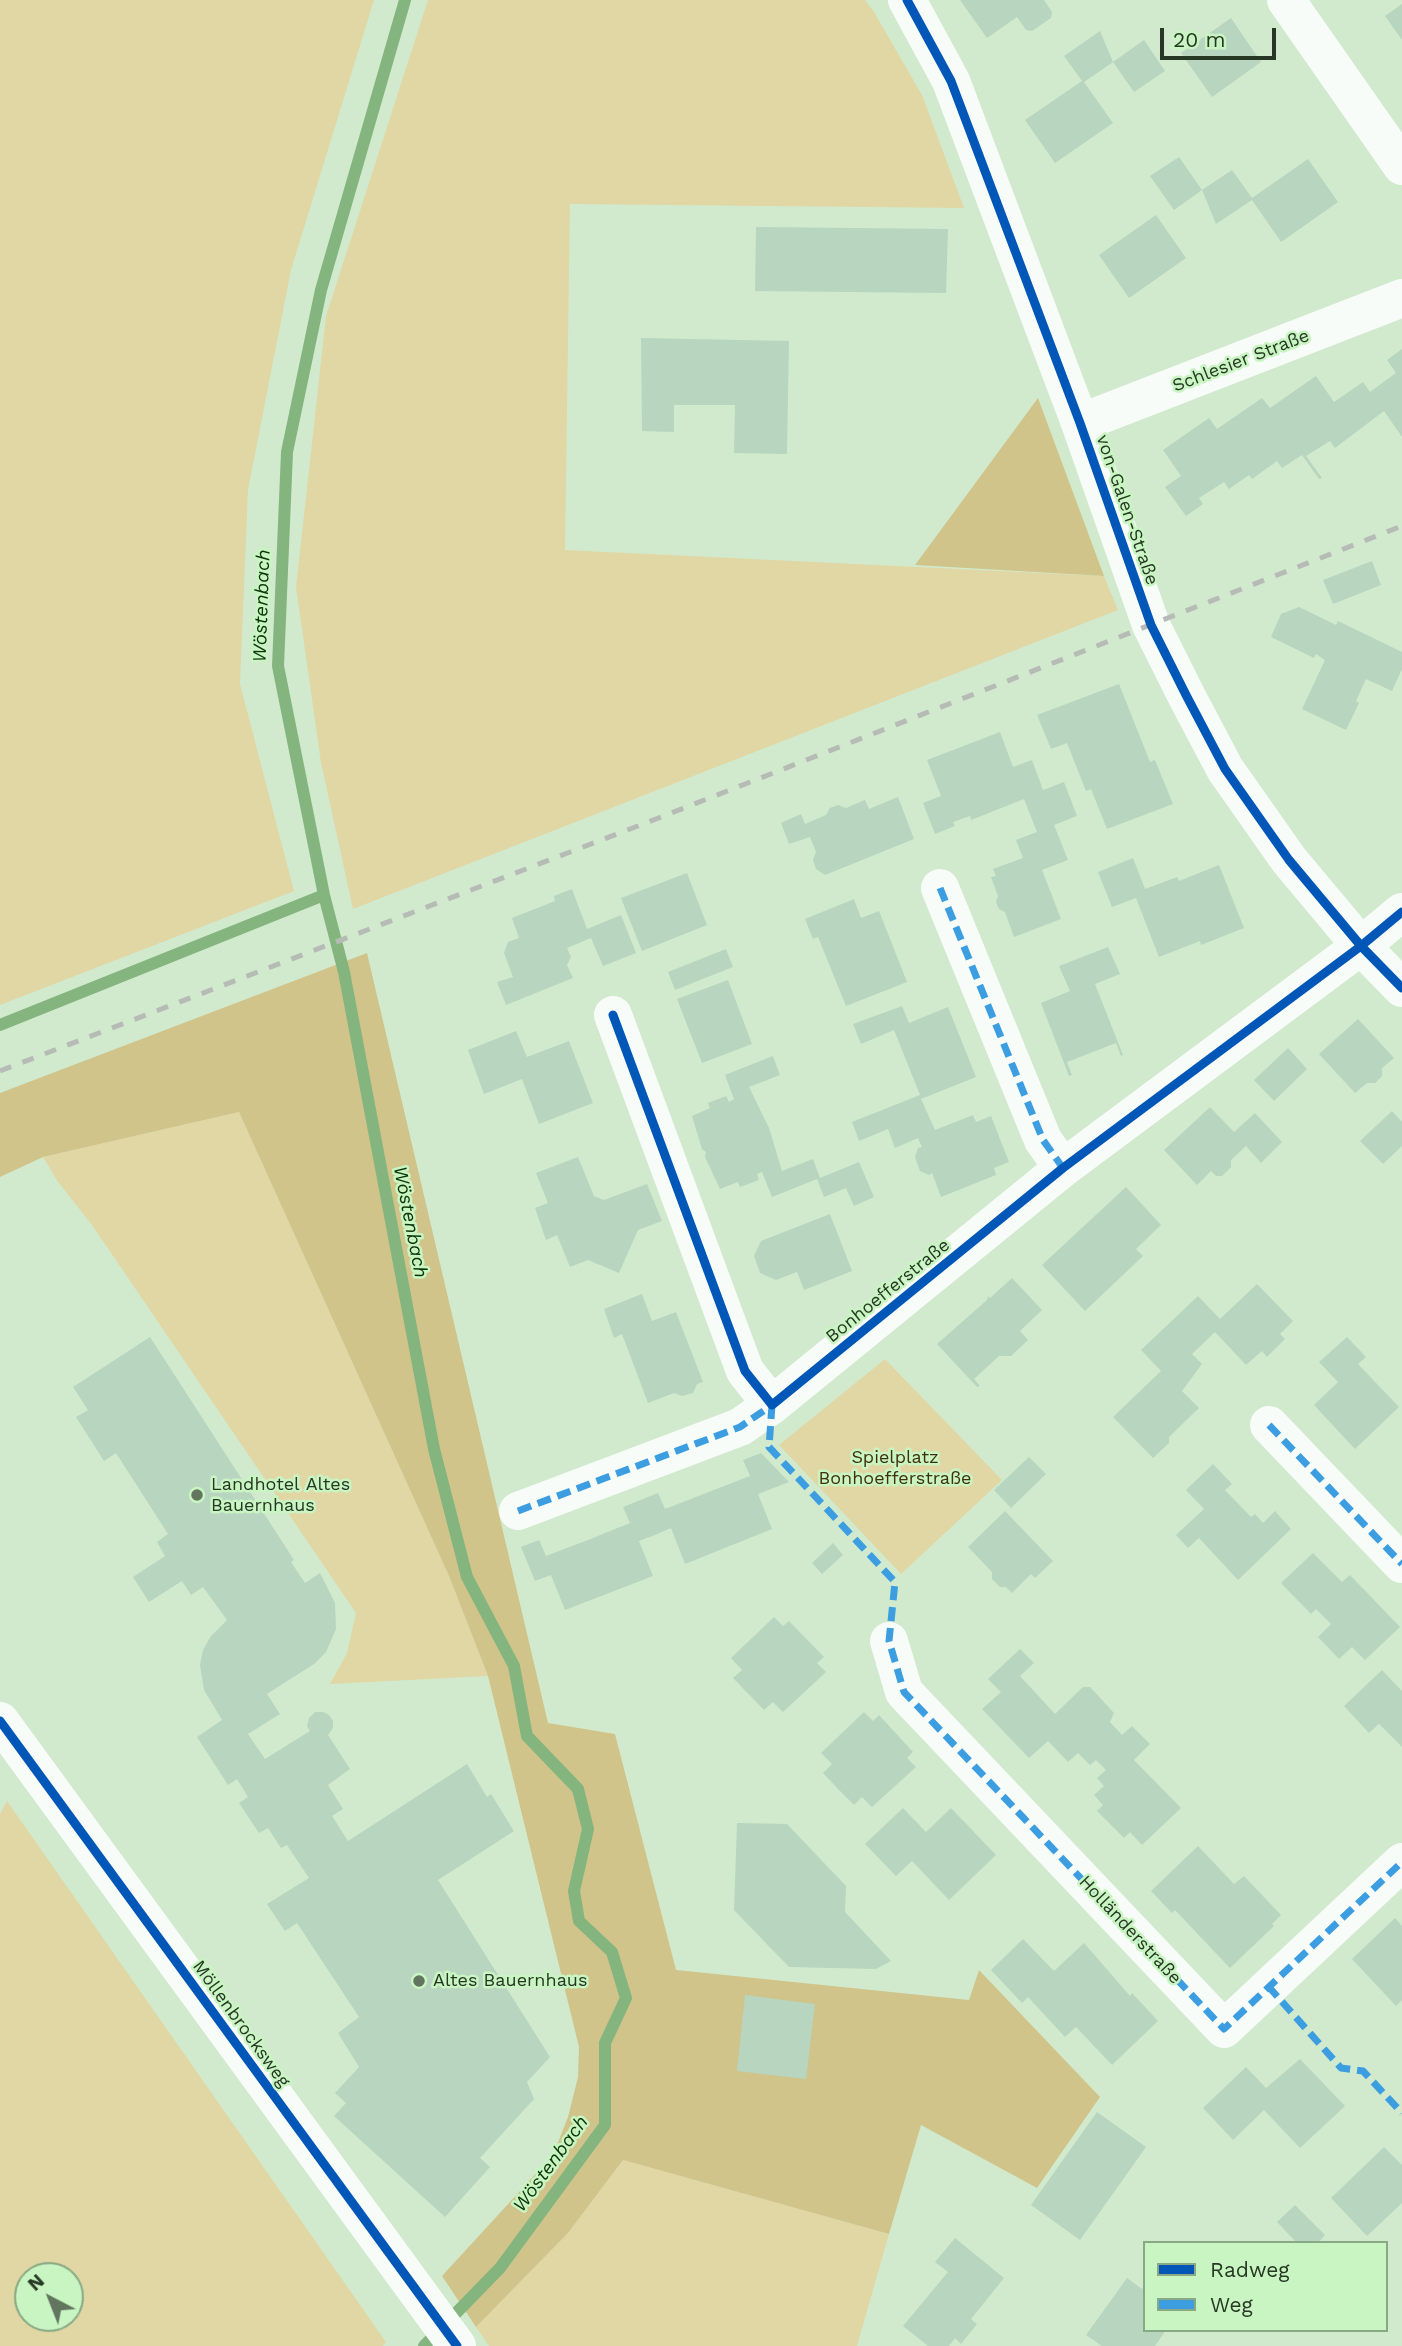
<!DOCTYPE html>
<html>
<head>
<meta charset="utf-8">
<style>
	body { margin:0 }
	#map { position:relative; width:1402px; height:2346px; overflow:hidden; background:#d1eace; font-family:"Work Sans",sans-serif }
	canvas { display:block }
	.legend { position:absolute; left:1143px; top:2241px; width:245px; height:91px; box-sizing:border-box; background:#c9f5c3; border:2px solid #88a983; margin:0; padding:9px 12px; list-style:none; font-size:21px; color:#263723 }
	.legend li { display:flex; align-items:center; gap:14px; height:35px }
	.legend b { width:35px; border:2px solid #88a983 }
	.north { position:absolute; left:14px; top:2262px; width:70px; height:70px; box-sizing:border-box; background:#c9f5c3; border:2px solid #88a983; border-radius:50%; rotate:318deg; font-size:19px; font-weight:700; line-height:28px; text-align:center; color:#263723 }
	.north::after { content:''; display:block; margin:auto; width:24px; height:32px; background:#62765f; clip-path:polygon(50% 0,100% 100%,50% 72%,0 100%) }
	.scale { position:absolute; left:1160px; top:28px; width:116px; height:32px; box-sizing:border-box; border:4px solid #263723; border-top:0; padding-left:9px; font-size:21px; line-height:24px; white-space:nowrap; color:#263723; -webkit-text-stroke:5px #c9f5c3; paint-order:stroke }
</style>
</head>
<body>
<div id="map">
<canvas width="1402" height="2346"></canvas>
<ul class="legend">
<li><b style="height:9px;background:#0057b8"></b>Radweg</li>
<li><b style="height:9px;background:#3c9ee0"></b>Weg</li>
</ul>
<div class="north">N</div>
<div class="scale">20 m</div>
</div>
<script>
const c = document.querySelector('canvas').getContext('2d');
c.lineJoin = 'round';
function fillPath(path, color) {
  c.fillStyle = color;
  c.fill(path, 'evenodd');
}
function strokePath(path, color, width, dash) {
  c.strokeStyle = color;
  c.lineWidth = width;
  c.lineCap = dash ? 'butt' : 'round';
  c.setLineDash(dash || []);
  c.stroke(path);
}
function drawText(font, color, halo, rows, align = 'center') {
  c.font = font + ' "Work Sans",sans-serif';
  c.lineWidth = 5;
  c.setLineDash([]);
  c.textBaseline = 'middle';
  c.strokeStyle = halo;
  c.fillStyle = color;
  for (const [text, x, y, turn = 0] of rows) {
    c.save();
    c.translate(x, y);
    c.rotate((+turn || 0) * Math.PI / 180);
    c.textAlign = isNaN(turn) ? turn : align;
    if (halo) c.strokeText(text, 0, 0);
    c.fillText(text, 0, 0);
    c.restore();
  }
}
fillPath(new Path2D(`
	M0,0h374l-83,270 -43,220 -8,194 54,207 -294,114z
	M428,0h437l9,12 48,83 42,113 -394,-4 -5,346 539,26 14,34 -765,299 -32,-146 -25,-176 30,-271z
	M239,1112l210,464 39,100 -158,8 17,-31 9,-40 -264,-388 -34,-43 -15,-25z
	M885,1359l117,121 -101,94 -122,-129z
	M7,1801l379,541 -3,4h-383v-532zM28,2276h42v42h-42z
	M623,2160l266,74 -32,112h-368l-13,-19 92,-94z`), '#e0d7a5');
fillPath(new Path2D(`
	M1038,398l66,178 -189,-11z
	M367,953l181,770 67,11 61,236 293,30 10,-30 121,127 -63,91 -116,-63 -32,109 -266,-74 -55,73 -92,94 -34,-51 111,-121 15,-38 10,-40 1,-30 -91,-371 -39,-100 -210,-464 -196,45 -43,20v-84z`), '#d0c48a');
strokePath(new Path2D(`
	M405,0l-84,290 -34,162 -9,214 46,229 20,77 90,477 33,128 47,89 13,70 51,53 10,40 -14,62 5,30 33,31 14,46 -21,45v82l-105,143 -76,78
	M0,1025l324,-130`), '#85b57f', 12);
fillPath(new Path2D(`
	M960,0h84l8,12 -1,6 -19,13 -6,-1 -9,-13 -30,21z
	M1402,4v36l-17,-24z
	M1231,18l30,44 -49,35 -31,-44z
	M1100,31l13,31 -29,20 29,41 -58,40 -30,-43 57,-39 -18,-25z
	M1144,40l21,31 -31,21 -21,-30z
	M1179,157l23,33 -28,20 -24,-34z
	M1308,159l30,43 -57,40 -29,-42 -36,24 -14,-34 30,-20 20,28z
	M1156,215l30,43 -57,40 -30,-43z
	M756,227l192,2 -2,64 -191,-2z
	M641,338l148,3 -2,113 -53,-1 1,-48h-61v27l-32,-1z
	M1402,349v88l-18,-26 -49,37 -5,-7 -24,15 16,22 -3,1 -17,-24 -20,13 -5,-7 -25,18 -3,-4 -20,14 -5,-7 -25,16 4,6 -17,12 -21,-29 16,-11 -18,-26 46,-32 8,11 45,-31 8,10 46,-32 18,26 29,-20 7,10 26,-19 -9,-13z
	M1372,561l9,24 -48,19 -10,-24z
	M1299,607l37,18 2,-4 64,31v17l-10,22 -26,-12 -10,22 3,2 -13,27 -44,-21 23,-49 -9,-6 -2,4 -43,-21 10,-23z
	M1119,684l31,78 5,-2 18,44 -66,25 -16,-40 -5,2 -19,-48 -16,6 -14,-34z
	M1000,732l13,35 19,-7 11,30 21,-8 13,34 -23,9 14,35 -26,10 19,49 -47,18 -9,-25 -6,-3 -3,-7 2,-6 -7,-19 5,-1 -3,-7 30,-11 -7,-18 21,-8 -13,-33 -53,21 -1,-4 -17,6 2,4 -20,8 -12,-31 18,-7 -14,-36z
	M898,797l16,42 -89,36 -9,-6 -3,-9 3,-8 -6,-15 -21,7 -8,-21 20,-9 4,10 21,-9 4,-7 8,-3 8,3 19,-8 4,9z
	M1133,858l12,31 32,-12 2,4 40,-16 25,63 -43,17 -1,-4 -41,16 -23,-59 -24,9 -14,-35z
	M687,873l20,52 -65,26 -21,-53z
	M572,889l15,40 34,-14 15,38 -33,13 -12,-28 -24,10 4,9 -4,8 6,13 -67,27 -9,-23 16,-5 -9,-24 4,-11 11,-4 -7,-20 43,-17 -1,-5z
	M854,899l7,19 18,-7 28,71 -61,24 -28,-69 -5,2 -8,-20z
	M1108,947l12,27 -25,10 28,71 -2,1 -5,-13 -49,19 5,13 -3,1 -28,-73 29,-12 -11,-25z
	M726,949l7,18 -58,23 -7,-18z
	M728,980l24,64 -50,19 -25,-64z
	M902,1006l7,17 39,-16 28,70 -55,22 14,31 38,-15 3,7 15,-6 18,46 -15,6 2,7 -55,22 -9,-24 -3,2 -9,-4 -5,-14 3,-9 4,-1 -4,-9 -23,10 -7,-19 -29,12 -7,-19 68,-27 -26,-65 -33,14 -8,-20z
	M1358,1019l36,39 -12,10v8l-7,7h-8l-12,10 -36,-39z
	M516,1031l11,26 42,-16 24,62 -54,21 -17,-45 -38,15 -16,-44z
	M1288,1048l19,21 -33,32 -20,-21z
	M773,1056l7,19 -31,12 20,41 13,43 31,-12 7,19 39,-16 15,35 -20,9 -8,-18 -22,9 -7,-18 -45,18 -10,-25 -5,2 2,6 -19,7 -2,-5 -18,7 -15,-32 1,-5 -4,-3 -10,-33 18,-8 -2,-5 18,-7 3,6 5,-3 -9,-24z
	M1210,1107l24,25 21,-19 27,29 -21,21 -15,-17 -15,14v7l-9,9h-6l-5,-5 -14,14 -33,-35z
	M1392,1111l10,11v24l-19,18 -23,-23z
	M578,1157l16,39 10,4 43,-16 15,37 -24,9 -19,43 -31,-13 -18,7 -13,-32 -11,5 -11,-32 13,-5 -12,-30z
	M1126,1187l35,38 -25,24 7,7 -58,55 -43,-46z
	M830,1214l22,57 -48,19 -7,-18 -21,8 -16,-7 -6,-17 7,-15z
	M1012,1278l30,32 -22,21 8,9 -17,16h-12l-25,23 6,7 -3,1 -40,-43 50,-44 1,-4 2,2z
	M1257,1284l36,37 -13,13 5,5 -18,18 -5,-6 -16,14 -31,-33 -23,22 10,10 -20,27 17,17 -30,29v6l-16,15 -40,-41 48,-46 -20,-21 57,-54 22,23z
	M642,1294l10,27 24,-9 27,70 -6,2 -4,9 -11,3 -8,-3 -26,10 -26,-69 -8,4 -10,-29z
	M150,1337l144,223 -3,2 14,21 15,-10 15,30 1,26 -10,23 -12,12 -47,30 13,20 -32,20 17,25 45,-28 -3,-5 2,-8 6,-6h8l6,3 4,6v7l-5,7 22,34 -22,16 15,24 -11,7 16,25 119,-77 20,33 4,-3 23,37 -76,49 112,177 -23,25 7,17 -54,59 10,9 -45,50 -111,-101 12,-13 -11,-10 24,-26 -21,-34 21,-16 -62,-94 -12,8 -18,-27 42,-26 -22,-33 -6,3 -13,-20 -9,5 -20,-30 9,-6 -11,-18 -9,6 -31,-48 25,-17 -18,-30 -4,-25 3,-15 8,-14 16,-16 -24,-33 -12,8 -9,-14 -33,21 -16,-25 32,-21 -8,-14 11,-8 -52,-81 -12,8 -28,-44 12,-7 -15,-23z
	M1347,1337l19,20 -8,7 41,43 -44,42 -41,-44 24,-23 -19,-20z
	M761,1453l28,29 -31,12 14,35 -87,35 -14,-36 -16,7 -16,6 14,35 -88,34 -14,-35 -16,6 -14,-34 18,-7 7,16 42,-16 42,-17 -7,-16 35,-14 7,16 85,-33 -7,-16z
	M1029,1457l17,17 -35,34 -17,-18z
	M1213,1464l19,20 -7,6 26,27 4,-3 8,9 12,-12 16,18 -53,51 -39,-42 -11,10 -12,-13 28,-26 -18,-19z
	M1005,1511l48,50 -18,17 -4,-4 -19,19 -6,-6h-6l-8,-8v-7l-24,-25z
	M833,1543l10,12 -21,19 -10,-11z
	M1313,1553l29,29 8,-7 50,52 -35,33 -13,-13 -13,12 -21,-22 13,-13 -15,-15 -5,5 -30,-31z
	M774,1617l9,9 6,-5 35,36 -7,6 9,9 -43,40 -10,-10 -9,8 -31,-32 9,-8 -11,-12z
	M1020,1649l14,14 -14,13 35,38 28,-27h7l24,26 -4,9 12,13 10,-9 18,18 -16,16 47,48 -39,37 -12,-13 -6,6 -27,-27 6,-6 -9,-10 10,-9 -7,-8 9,-8 -10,-10 -6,5 -12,-12 -10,9 -20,-21 -19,17 -47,-49 19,-17 -13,-13z
	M1382,1670l20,21v56l-23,-23 -10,9 -25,-27z
	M864,1712l9,9 6,-6 34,37 -6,6 9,9 -44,40 -10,-10 -8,8 -16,-16 -15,-16 9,-9 -11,-11z
	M903,1808l23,24 25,-24 45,47 -47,45 -37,-39 -16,15 -31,-32z
	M737,1823l50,1 59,62 -1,26 46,49 -15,8 -87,-2 -55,-57z
	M1198,1846l36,38 10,-8 37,39 -9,9 2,2 -44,42 -55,-58 -3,3 -21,-22z
	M1395,1918l7,8v74l-6,6 -44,-47z
	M1023,1939l31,32 30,-28 46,53 2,-3 26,28 -46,44 -36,-38 -11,10 -37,-40 -6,6 -31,-33z
	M745,1995l70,9 -9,75 -69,-8z
	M1300,2059l45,47 -45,42 -36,-38 -31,30 -30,-32 43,-41 20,21z
	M1097,2112l49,35 -66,93 -49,-35z
	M1384,2147l18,18v38l-35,33 -36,-38z
	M1295,2205l30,30 -7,8h-25l2,-2 -18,-19z
	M955,2238l49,40 -33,41 6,5 -16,20 -6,-6 -6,8h-21l-25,-20 45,-54 -13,-10z
	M1127,2278l15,11 3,-4v45h21l-11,16h-53l-16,-11z`), '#b7d5bf');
strokePath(new Path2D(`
	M907,0l44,81 129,342 71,202 35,70 39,74 64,91 72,86 41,42
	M1286,0l116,166
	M1080,423l322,-125
	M940,888l103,252 20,28
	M613,1015l132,356 27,34 291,-237 298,-222 41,-34
	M1269,1425l133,139
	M518,1511l222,-84 32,-22
	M889,1641l15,51 320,337 178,-167
	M0,1721l457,625`), '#f8fcf8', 38);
strokePath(new Path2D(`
	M0,1071l656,-252 746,-293`), '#b6bcb5', 5, [12, 12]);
strokePath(new Path2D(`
	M940,888l103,252 20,28
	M772,1405l-3,42 126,135 -6,59 15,51 320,337 178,-167
	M1269,1425l133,139
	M518,1511l222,-84 32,-22
	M1268,1986l73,82 22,3 39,42`), '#3c9ee0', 7, [14, 7]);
strokePath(new Path2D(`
	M907,0l44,81 129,342 71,202 35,70 39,74 64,91 72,86 41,42
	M613,1015l132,356 27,34 291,-237 298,-222 41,-34
	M0,1721l457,625`), '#0057b8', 9);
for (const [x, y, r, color] of [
	[197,1495,7,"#62765f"],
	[419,1981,7,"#62765f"]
]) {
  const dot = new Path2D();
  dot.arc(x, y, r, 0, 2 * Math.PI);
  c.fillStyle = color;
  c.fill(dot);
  strokePath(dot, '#c9f5c3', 2.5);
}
drawText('18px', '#263723', '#c9f5c3', [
	["Schlesier Straße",1241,361,-21],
	["von-Galen-Straße",1127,510,71],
	["Bonhoefferstraße",888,1291,-39],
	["Holländerstraße",1130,1930,47],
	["Möllenbrocksweg",241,2024,54]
]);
drawText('18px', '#42300c', '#c9f5c3', [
	["Spielplatz",895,1458],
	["Bonhoefferstraße",895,1479]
]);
drawText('18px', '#263723', '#c9f5c3', [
	["Landhotel Altes",211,1485],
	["Bauernhaus",211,1506],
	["Altes Bauernhaus",433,1981]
], 'left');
drawText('italic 19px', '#0c3507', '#c9f5c3', [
	["Wöstenbach",262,606,-88],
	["Wöstenbach",410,1222,79],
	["Wöstenbach",551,2164,-54]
]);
</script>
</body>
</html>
